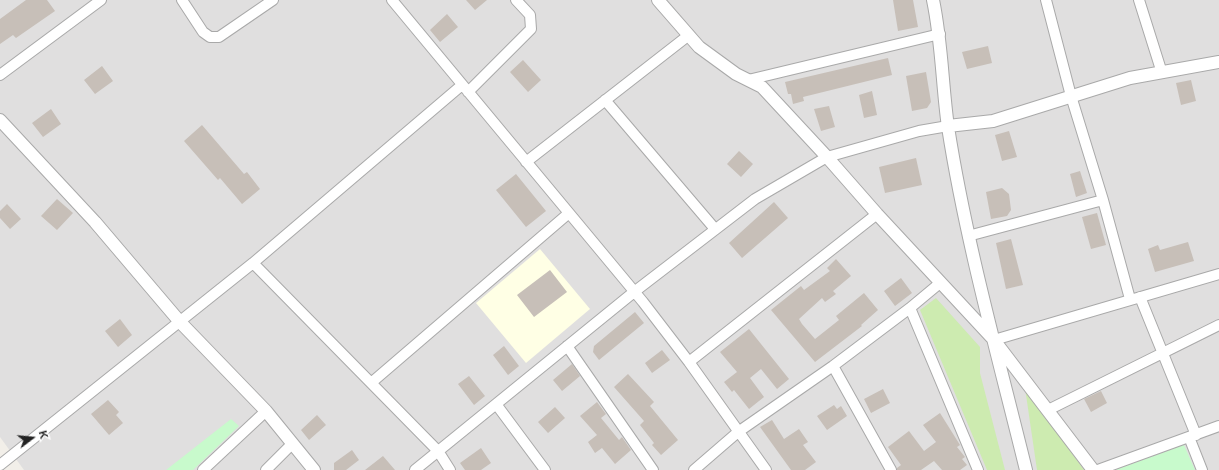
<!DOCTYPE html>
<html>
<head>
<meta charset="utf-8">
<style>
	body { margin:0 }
	#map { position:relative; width:1219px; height:470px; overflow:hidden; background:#f2efe9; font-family:Helvetica,sans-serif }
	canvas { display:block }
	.north { position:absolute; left:12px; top:418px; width:40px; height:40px; -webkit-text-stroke:3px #fff; paint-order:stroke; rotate:74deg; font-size:11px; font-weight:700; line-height:16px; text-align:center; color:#222 }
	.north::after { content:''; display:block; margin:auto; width:14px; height:18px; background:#222; clip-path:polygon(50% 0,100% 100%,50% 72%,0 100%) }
</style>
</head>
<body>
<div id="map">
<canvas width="1219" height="470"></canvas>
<div class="north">K</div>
</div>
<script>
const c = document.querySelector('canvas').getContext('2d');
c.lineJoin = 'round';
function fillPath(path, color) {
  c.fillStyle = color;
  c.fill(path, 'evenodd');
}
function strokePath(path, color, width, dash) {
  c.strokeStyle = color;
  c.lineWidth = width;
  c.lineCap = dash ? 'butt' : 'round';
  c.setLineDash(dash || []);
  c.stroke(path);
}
fillPath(new Path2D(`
	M0,0h1219v470h-1195l-24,-33z`), '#e0dfdf');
fillPath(new Path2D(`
	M540,249l50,60 -64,54 -50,-60z`), '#ffffe5');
fillPath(new Path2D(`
	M936,298l44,49v26l25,97h-18l-67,-160z
	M1025,388l59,82h-47z`), '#cdebb0');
fillPath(new Path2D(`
	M231,419l8,7 -46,44h-27z
	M1184,445l11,25h-80z`), '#c8facc');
fillPath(new Path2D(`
	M26,0h21l8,11 -39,27 -3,-3 -13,9v-25z
	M466,0h21l-12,10z
	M893,0h20l5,27 -20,4z
	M447,14l11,13 -18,15 -10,-12z
	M988,46l4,17 -25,6 -5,-17z
	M888,58l4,17 -89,22 1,4 -11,3 -2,-10h-3l-3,-12z
	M523,60l18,20 -13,12 -18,-20z
	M102,66l11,15 -18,13 -11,-14z
	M926,72l5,30 -4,6 -15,3 -6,-35z
	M1191,80l5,21 -15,4 -5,-22z
	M872,91l5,24 -13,3 -5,-23z
	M829,106l6,21 -14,4 -7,-22z
	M51,109l10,15 -18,13 -11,-14z
	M202,125l42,49 3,-2 13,17 -18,15 -22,-26 -2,2 -34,-39z
	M1009,131l8,26 -15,4 -7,-26z
	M739,151l14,13 -12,13 -14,-13z
	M916,158l6,27 -37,8 -6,-26z
	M1080,171l7,22 -11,4 -6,-23z
	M516,174l30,37 -20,16 -30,-37z
	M1002,188l7,6 2,16 -4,6 -16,3 -5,-27z
	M57,199l16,14 -16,17 -16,-14z
	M774,202l14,16 -46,40 -13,-15z
	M7,204l14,15 -11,10 -10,-11v-7z
	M1097,213l9,32 -15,4 -9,-32z
	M1011,239l12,46 -17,4 -10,-46z
	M1188,242l6,19 -39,11 -7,-23 10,-4 2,5z
	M836,259l15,17 -18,15 3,3 -11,8 -3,-4 -23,21 3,5 13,15 24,-19 -3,-4 28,-23 14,17 -17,15 1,1 -47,36 -44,-52 30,-24 3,4 26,-19 -3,-3z
	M550,270l17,22 -33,25 -17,-22z
	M901,278l11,15 -17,13 -11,-15z
	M635,312l9,11 -45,37 -6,-8 1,-6z
	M120,319l12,16 -14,12 -13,-16z
	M749,329l40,50 -12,10 -16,-20 -11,9 14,19 -15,12 -15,-19 -2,2 -8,-10 13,-10 -17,-20z
	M504,346l15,20 -11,9 -15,-20z
	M662,350l8,10 -18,13 -7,-10z
	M572,364l8,12 -18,15 -9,-11z
	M628,374l26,28 -4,4 28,34 -17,15 -9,-10 2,-2 -14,-18 4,-4 -30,-34z
	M469,376l16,20 -11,9 -16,-21z
	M883,389l7,14 -19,10 -7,-14z
	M1101,391l6,12 -16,9 -7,-13z
	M108,400l11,12 -3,3 7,8 -14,12 -18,-21z
	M597,402l9,12 -5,4 18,22 3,-3 9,13 -16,14 -13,-16 -7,5 -7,-11 9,-7 -17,-19z
	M834,405l3,4 4,-3 6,10 -20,14 -10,-14z
	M555,407l10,11 -17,15 -10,-11z
	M940,413l20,32 -3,2 8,10 -3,2 5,6 -7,5h-18l-8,-9 -13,9h-24v-2l4,-3 -13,-18 21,-16 15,20 12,-9 -13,-17z
	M317,415l9,10 -17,15 -8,-10z
	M772,420l12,19 15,-10 9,13 -5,3 13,17 -11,8h-14l-31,-43z
	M481,448l10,15 -10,7h-16l-5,-7z
	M352,450l7,10 -13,10h-12v-7z
	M383,456l12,14h-30z`), '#c7bfb8');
const minor = new Path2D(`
	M182,0l21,32 7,5h9l54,-37
	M392,0l251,302 46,60 77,108
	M1046,0l25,96 32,104 27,99
	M1139,0l23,73
	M0,75l101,-75
	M748,80l192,-46
	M468,92l63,-63 -1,-14 -14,-15
	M605,100l110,129
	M526,162l163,-127
	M968,236l135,-36
	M253,263l185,188 12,19
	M1140,297l56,138
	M910,308l68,162
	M994,340l225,-66
	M567,346l86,124
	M689,362l188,-148
	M833,366l58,104
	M371,383l198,-170
	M496,404l49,66
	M1048,410l171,-85
	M1189,437l13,33
	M0,465l253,-202 209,-178
	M203,470l63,-59
	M266,470l26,-26
	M415,470l219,-178 121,-93 72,-42 92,-26 29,-5
	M694,470l44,-38 95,-66 77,-58 30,-25
	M1098,470l121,-44`);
const tertiary = new Path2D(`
	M658,0l41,47 37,27 26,13 65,70 50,57 117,126 99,130
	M933,0c9,43 9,84 15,127 18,115 50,229 78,343
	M0,120l95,102 85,100 86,89 48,59
	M948,126l45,-5 137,-43 89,-16`);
strokePath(minor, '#a9a9a9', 12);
strokePath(tertiary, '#a9a9a9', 14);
strokePath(minor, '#fff', 10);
strokePath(tertiary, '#fff', 12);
</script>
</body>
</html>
